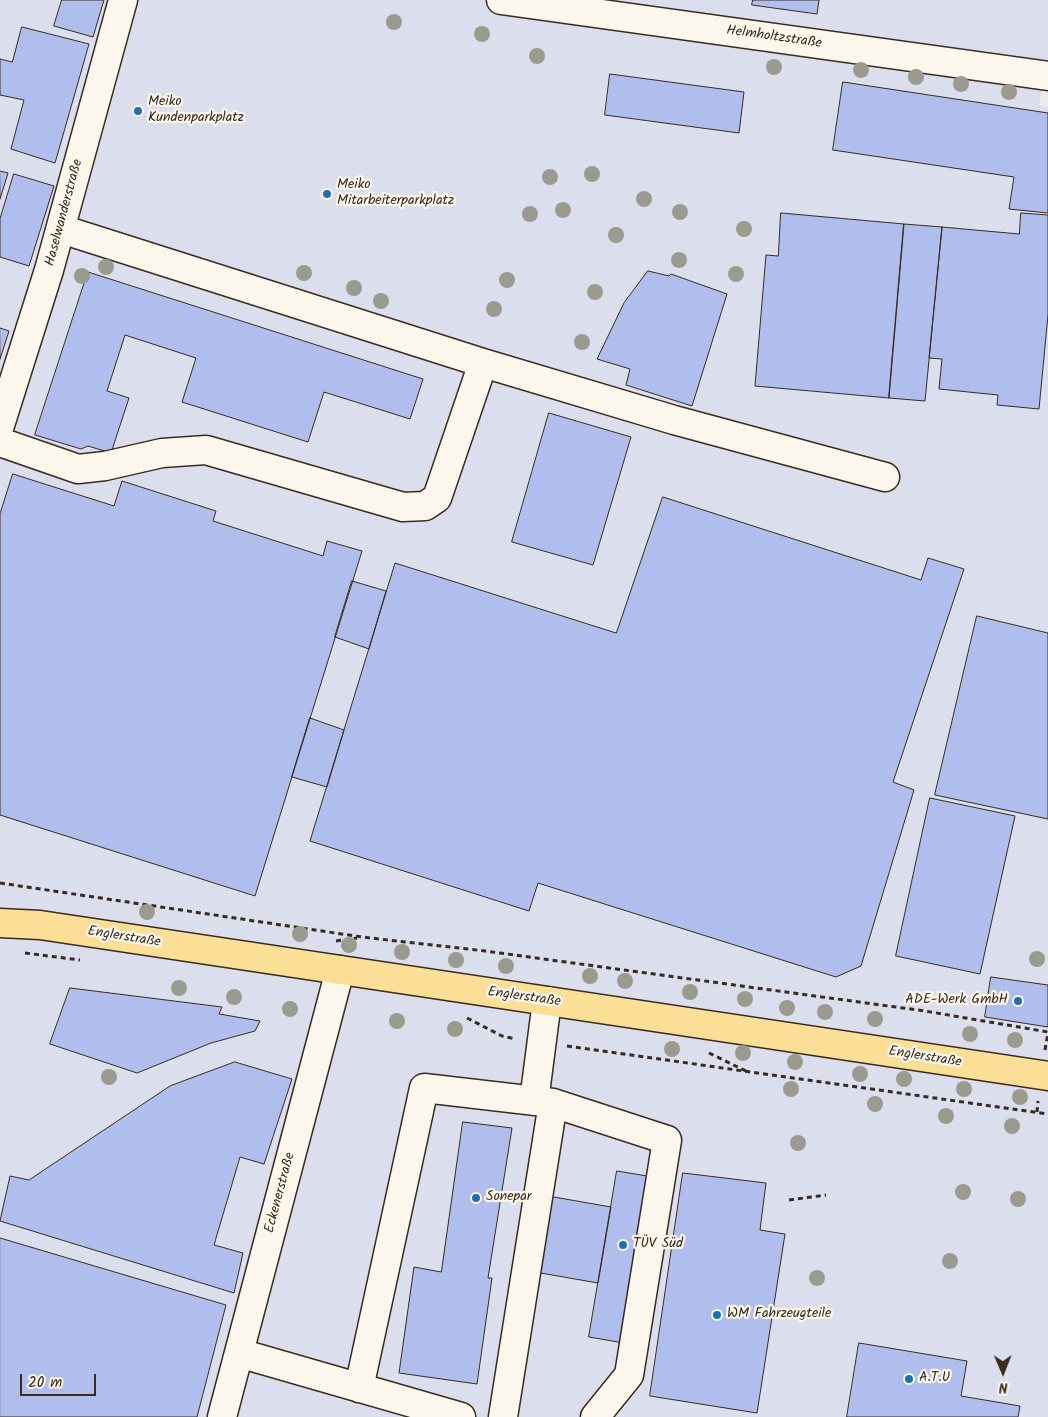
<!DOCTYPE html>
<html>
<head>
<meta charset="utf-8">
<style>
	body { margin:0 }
	#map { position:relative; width:1048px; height:1417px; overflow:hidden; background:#ececec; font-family:Kalam,sans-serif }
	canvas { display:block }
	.north { position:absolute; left:978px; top:1347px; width:50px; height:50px; -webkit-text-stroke:4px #fbf7ec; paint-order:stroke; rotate:179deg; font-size:14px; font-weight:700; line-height:20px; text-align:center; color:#3b2a1e }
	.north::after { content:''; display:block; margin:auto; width:18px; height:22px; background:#3b2a1e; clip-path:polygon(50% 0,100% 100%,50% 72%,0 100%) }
	.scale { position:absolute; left:20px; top:1374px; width:76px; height:22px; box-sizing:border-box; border:2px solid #3b2a1e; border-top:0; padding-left:6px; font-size:15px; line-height:18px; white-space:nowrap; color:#3b2a1e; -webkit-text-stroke:4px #fbf7ec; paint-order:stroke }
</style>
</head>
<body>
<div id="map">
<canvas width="1048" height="1417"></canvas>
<div class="north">N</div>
<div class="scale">20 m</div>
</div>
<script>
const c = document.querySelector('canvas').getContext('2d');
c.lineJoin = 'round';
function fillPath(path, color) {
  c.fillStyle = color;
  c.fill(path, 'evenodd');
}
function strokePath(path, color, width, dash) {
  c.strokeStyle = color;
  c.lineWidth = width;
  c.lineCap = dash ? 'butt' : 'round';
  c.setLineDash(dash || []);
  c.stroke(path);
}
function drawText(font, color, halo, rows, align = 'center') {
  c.font = font + ' Kalam,sans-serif';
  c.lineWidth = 4.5;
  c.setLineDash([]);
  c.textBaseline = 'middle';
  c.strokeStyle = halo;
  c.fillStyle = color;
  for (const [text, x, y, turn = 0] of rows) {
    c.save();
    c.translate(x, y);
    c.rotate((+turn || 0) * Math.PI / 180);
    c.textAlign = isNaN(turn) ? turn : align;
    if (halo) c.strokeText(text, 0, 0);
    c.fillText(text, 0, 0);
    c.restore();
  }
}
fillPath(new Path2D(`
	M0,0h1048v61l-9,44 9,2v1310h-1048z`), '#dadeed');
const building = new Path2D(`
	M62,0h42l-11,37 -39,-11z
	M753,0h66l-2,14 -65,-9z
	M22,27l67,17 -34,119 -44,-14 13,-49 -24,-5v-36l12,3z
	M610,74l134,18 -5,41 -134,-18z
	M843,82l205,31v100l-39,-4 5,-32 -181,-27z
	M0,171l8,2 -8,26z
	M14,174l40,12 -25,80 -29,-9v-38z
	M781,213l123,11 -15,174 -134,-12 11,-131 12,1z
	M1021,213l27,2v100l-9,94 -42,-4 1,-10 -59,-6 3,-30 -13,-1 13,-131 77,7z
	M904,224l38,3 -17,174 -36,-3z
	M648,271l21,5 2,-2 56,20 -35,112 -66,-21 4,-16 -33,-10 27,-56z
	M88,272l335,107 -13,40 -86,-27 -16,50 -126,-40 14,-44 -71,-23 -18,56 22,7 -18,55 -23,-7 -7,3 -46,-14z
	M0,328l9,3 -9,28z
	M549,413l82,24 -38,128 -81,-23z
	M13,474l101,32 8,-25 94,30 -3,10 110,35 4,-15 35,10 -107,345 -255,-81v-301z
	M663,497l258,83 7,-22 36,11 -71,213 21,8 -53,176 -25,11 -298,-94 -9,28 -219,-70 85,-278 221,70z
	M352,581l34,10 -17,58 -34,-12z
	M977,616l71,17v186l-113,-24z
	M310,718l34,12 -17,57 -35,-10z
	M930,798l85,18 -35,158 -84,-18z
	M991,977l57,8v42l-63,-10z
	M70,988l152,19 -3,7 41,7 -5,10 -44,12 -74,30 -87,-29z
	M235,1062l57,17 -28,85 -24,-7 -26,88 29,8 -9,40 -234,-72 10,-45 19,4 141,-94z
	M463,1122l49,6 -24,150h4l-15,106 -78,-11 15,-106 27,5z
	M617,1171l36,6 -29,166 -35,-6z
	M683,1173l83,10 -6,47 25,4 -28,179 -107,-17z
	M548,1196l63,11 -13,76 -63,-11z
	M0,1238l226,67 -29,112h-197z
	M859,1343l108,18 -6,35 59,10 -2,11h-171z`);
fillPath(building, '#b0beee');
strokePath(building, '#3b2a1e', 1);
const minor = new Path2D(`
	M501,0l547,76
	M61,229l422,134 191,57 211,57
	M0,425l49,-155 74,-270
	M0,442l78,27 27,-3 57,-13 44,-3 197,57 22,-1 12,-8 46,-135
	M534,1101l13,-100
	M239,1353l222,64
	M359,1388l65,-300 129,15 114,37 -38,235 -34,42
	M222,1417l118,-447
	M503,1417l50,-314`);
const major = new Path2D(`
	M0,923l40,2 1008,151`);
strokePath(minor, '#3b2a1e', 31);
strokePath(major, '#3b2a1e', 31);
strokePath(new Path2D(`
	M0,883l362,54 123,14 440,60 123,21
	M336,941l21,-3
	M25,953l55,7
	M467,1018l35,18 14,3
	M567,1046l481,68
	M1045,1050l3,-17
	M709,1053l37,18
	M1037,1112l1,-11
	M789,1200l37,-5`), '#3b2a1e', 3, [5, 4]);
strokePath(minor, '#fbf7ec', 28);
strokePath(major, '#fbdf96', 28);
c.fillStyle = '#9a9b8e';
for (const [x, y] of [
	[394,22],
	[482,34],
	[537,56],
	[774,67],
	[861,70],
	[916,77],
	[961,84],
	[1009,92],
	[592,174],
	[550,177],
	[644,199],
	[563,210],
	[680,212],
	[530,214],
	[744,229],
	[616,235],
	[679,260],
	[106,267],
	[304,273],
	[736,274],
	[82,276],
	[507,280],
	[354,288],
	[595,292],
	[381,301],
	[494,309],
	[582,342],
	[147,912],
	[300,934],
	[349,945],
	[402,952],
	[1037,959],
	[456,960],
	[506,966],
	[590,976],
	[625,981],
	[179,988],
	[690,992],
	[234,997],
	[745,999],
	[787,1008],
	[290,1009],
	[825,1012],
	[875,1019],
	[397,1021],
	[455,1029],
	[970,1034],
	[1015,1040],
	[672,1049],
	[743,1053],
	[795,1062],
	[860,1074],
	[109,1077],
	[904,1079],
	[791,1089],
	[964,1089],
	[1020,1097],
	[875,1104],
	[946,1116],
	[1012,1126],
	[798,1143],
	[963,1192],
	[1018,1199],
	[950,1261],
	[817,1278]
]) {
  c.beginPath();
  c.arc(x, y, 8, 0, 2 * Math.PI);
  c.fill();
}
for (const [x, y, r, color] of [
	[138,111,5,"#1f6fb2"],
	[327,194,5,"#1f6fb2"],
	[1018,1001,5,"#1f6fb2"],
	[476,1198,5,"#1f6fb2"],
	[623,1245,5,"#1f6fb2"],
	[717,1315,5,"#1f6fb2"],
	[909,1379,5,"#1f6fb2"]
]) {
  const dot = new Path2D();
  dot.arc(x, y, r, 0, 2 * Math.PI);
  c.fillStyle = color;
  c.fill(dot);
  strokePath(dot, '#fbf7ec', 2);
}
drawText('14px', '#3b2a1e', '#fbf7ec', [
	["Helmholtzstraße",774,38,8],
	["Haselwanderstraße",65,213,-75],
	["Englerstraße",124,938,9],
	["Englerstraße",524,998,8],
	["Englerstraße",925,1058,9],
	["Eckenerstraße",281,1193,-75]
]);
drawText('14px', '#3b2a1e', '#fbf7ec', [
	["Meiko",148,103],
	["Kundenparkplatz",148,119],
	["Meiko",337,186],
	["Mitarbeiterparkplatz",337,202],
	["ADE-Werk GmbH",1008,1001,"right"],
	["Sonepar",486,1198],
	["TÜV Süd",633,1245],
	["WM Fahrzeugteile",727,1315],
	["A.T.U",919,1379]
], 'left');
</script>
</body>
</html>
